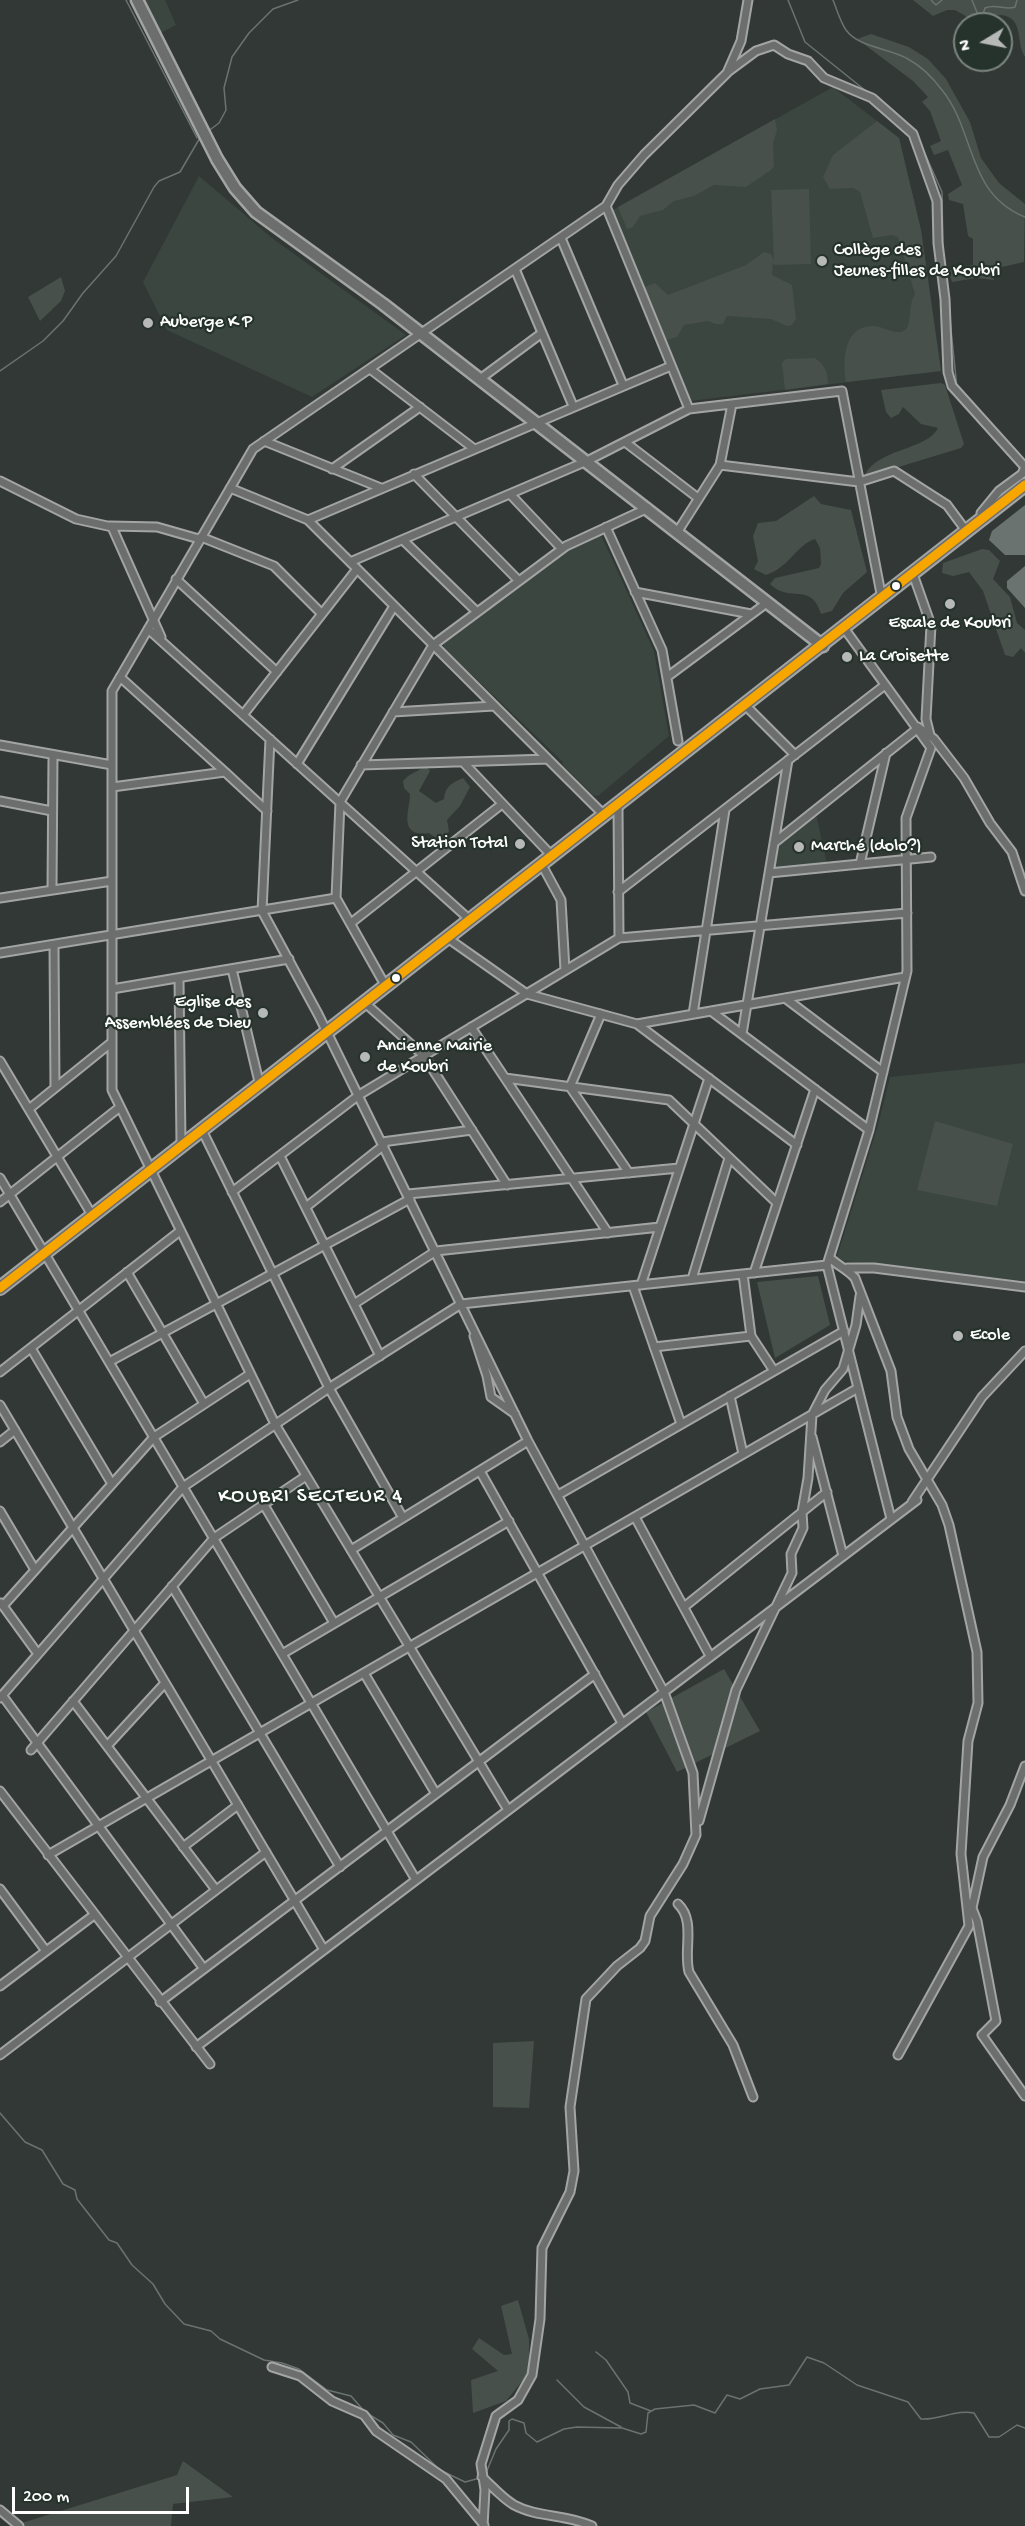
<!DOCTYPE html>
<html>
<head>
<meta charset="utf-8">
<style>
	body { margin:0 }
	#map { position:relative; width:1025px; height:2526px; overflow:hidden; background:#323835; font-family:"Gochi Hand",sans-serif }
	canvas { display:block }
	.north { position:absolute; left:953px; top:12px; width:60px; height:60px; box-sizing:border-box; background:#26332d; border:2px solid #7d8581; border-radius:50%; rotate:260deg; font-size:16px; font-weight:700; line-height:24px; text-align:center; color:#fff }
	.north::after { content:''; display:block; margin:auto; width:21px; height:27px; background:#b7b9b8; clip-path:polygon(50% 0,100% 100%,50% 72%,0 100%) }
	.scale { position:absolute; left:12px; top:2487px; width:177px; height:27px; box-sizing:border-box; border:3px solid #fff; border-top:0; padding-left:8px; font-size:18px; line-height:21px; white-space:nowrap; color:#fff; -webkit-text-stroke:4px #26332d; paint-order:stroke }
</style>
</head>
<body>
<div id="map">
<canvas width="1025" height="2526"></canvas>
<div class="north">N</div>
<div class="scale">200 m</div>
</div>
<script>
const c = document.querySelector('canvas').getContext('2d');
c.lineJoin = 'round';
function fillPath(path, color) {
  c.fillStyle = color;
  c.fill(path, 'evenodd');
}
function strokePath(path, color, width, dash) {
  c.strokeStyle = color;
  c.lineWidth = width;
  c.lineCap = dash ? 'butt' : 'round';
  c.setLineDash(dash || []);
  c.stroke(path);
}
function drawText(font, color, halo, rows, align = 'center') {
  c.font = font + ' "Gochi Hand",sans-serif';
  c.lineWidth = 4.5;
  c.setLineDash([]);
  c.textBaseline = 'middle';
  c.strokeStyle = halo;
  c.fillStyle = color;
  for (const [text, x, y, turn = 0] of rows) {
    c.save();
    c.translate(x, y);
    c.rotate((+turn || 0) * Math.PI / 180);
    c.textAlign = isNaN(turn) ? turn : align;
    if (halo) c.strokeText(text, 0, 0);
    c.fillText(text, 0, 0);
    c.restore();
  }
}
fillPath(new Path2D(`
	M137,0h28l11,25 -21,11z
	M833,87l66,51 22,92 20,141 -251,30 -77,-191z
	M199,176l73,62 134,97 -94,62 -145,-67 -24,-48z
	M598,534l4,3 52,114 15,85 -71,60 -5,-1 -31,-31 1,-2 -119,-114v-4l123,-94z
	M815,810l13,58 -59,5 5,-30z
	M1025,1063v218l-189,-21 42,-135 12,-48z`), '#3b4640');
fillPath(new Path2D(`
	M913,0h112v57c-10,-15 0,-39 -24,-42 -8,0 -15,6 -23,8l-23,-13h-8l-14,6z
	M871,34l38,13 19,12 18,20 24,43 11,36 18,25 26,21 -1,58 -22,5 -6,-7 -2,20 -18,-2 -24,4 -4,-12 25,-5v-26l-5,-3 -5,-32 -14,-4 -1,-6 14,-9 -14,-35 -14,5 -4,-9 11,-5 -11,-30 -8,-9 6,-5 -15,-16 -56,-42z
	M775,119l2,11 -4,14 1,22 -3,4 -25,17 -32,-2 -20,11 -20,5 -11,9 -23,6 -7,11 -6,2 -9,-22z
	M877,121l22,17 22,92 20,141 -95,11c-4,-22 -2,-58 29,-56 9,1 23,11 31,3 6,-6 2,-25 9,-35l-17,-57 -6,-2 -19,3 -13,-46 -7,-4 -23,1 -7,-12 10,-22z
	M809,189l2,75 -37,1 -1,-3 -1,13 20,10 4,34 -4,6 -5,1 -16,-7 -44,-3 -4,8h-7l-8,-3 -24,4 -7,12 -11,3 -22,-53 11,-4 13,12 78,-30 18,-13 7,2 3,7 -3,-71z
	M61,277l4,14 -4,10 -21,20 -12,-24z
	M815,358c10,7 13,14 13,26l-43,6 -3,-27 4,-4z
	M941,383l4,2 19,59 -3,4 -92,28 -4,-2c15,-26 62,-24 73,-46l-17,-4 -18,-17 -4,7 -8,4 -5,-6 -5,-22z
	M814,496l7,8 30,6 16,62 -24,21 -11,18 -11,3c-10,-33 -31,-10 -51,-30l5,-6 44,-10 2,-4 -1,-16 -5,-9c-19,6 -25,28 -49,36l-12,-6 4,-8 -5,-25 5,-13 18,-2z
	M982,549l7,1 11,11 -7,18 17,18 7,26 8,7v23l-4,-5 -8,9 -8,-2 -22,-64 -14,-19 -16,4 -11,-3 1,-10z
	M426,766l4,5 -11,20 17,12 8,-4c1,-13 8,-16 19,-21l7,9 -10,19 -13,14 2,11 -5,7 -7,1 -8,-6c-32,5 -19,-24 -19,-39l-6,-6 -1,-7 5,-5z
	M935,1121l78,23 -16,62 -80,-16z
	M818,1276l12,49 -55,33 -18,-76z
	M724,1669l36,62 -83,41 -31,-60z
	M534,2041l-5,67 -36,-1v-64z
	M518,2300l11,39v34l-23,28 -33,12 -2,-33 27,-9 -26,-22 7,-11 25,17 8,-1 -11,-48z
	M183,2461l50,36 -60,7 -2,22h-159l165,-51z`), '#47504b');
fillPath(new Path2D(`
	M1025,505v50h-20l-16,-15 3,-9z
	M1025,566v42l-18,-20v-7z`), '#6a736f');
strokePath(new Path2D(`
	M126,0l71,138
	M788,0l17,42 66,53
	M833,0c4,10 7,21 13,30 13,18 44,18 62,29 13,7 25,19 34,31 34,42 24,103 83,127
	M931,0l5,5 6,-5
	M972,0l6,15 4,2 3,-9c12,-5 20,3 30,-1l2,-7
	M887,107l28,24
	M207,132l12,-9 7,-13 -2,-22 8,-31 17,-24 24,-24 25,-9
	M918,138l24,54 1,65
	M949,310l8,78
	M0,371l43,-30 20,-20 20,-28 33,-37 38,-69 5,-6 21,-9 21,-36
	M1011,447l14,14
	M0,2113l25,29 17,8 21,34 12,6 2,9 32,41 8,3 15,22 21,19 12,20 19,20 27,7 9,8 44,21 18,3 17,6 28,21 24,6 14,16 18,11 10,12 18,7 29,28 25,12 15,-4
	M596,2352l10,8 22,32 2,11 21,8
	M557,2380l27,27 37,20
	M486,2473l10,-24 13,-19v-9l3,-2 12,4 2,10 11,9 27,-13 13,-2 45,1 19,6 5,-2 2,-19 7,-4 39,-4 21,8 12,-18 13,4 20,-10 29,-4 18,-28 17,6 33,22 51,17 13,17c19,1 36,-10 53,-6l15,24h10l18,-12 8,3`), '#6a736f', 1.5);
const minor = new Path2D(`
	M729,71l27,-20 18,-6 14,9 20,7 16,17 48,20 41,36 24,67 1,42 7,56 3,73 4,14 73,81 -3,7 -23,17 -18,22
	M606,206l83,203
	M561,238l62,147
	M515,269l58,137
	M370,369l103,79
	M480,379l62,-46
	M264,441l117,47
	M625,442l73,56
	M720,465l139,17 35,-11 53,34 20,27
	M332,469l88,-62
	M414,474l105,107
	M0,481l76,38 36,8 49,110
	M230,488l78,32 297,296
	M510,494l52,55
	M308,520l363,-154
	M110,526l47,1 42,12
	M606,527l56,123 16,91
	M678,531l42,-66 12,-61
	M201,537l73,29 48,48
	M403,540l74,72
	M350,562l237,-101 102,-52 153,-18 40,208
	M913,574l18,51 -5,94 4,16
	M176,579l101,93
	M635,592l116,22
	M844,628l87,120 -25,70 1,153 -38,159 -42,135 64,254
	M148,629l322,291
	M120,677l105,95
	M667,677l101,-75
	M746,706l49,49
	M393,712l101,-6
	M243,715l114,-146
	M918,727l16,12 30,39 26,45 22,29 13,39
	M270,739l-8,172 56,103 210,427 136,251 29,81 3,62 -13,29 -33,52 -5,25 -5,7 -23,18 -31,33 -16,108 4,64 -4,21 -28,56 -2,71 -8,56 -14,25 -22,16 -15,48 4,26 -2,36
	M0,745l112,20
	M463,762l89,94
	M297,764l97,-158
	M361,765l187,-6
	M112,787l113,-15 42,39
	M0,801l52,10
	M618,806l1,132
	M774,843l143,-114
	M860,864l26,-111
	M542,865l19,35 4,70
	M769,873l162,-16
	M52,890l1,-135
	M618,892l267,-207
	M0,898l112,-17
	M351,923l151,-119
	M446,937l81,57 110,30 160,121
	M54,945l1,143
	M0,953l336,-55
	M232,969l27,113
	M179,978l2,166
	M385,985l-49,-87 4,-96 93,-157 133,-99 82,-38
	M112,989l177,-30
	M785,998l98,74
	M364,1002l60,54 83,129
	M711,1011l158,119
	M601,1014l-31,73 59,86
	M693,1014l32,-204
	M637,1024l268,-47
	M471,1027l137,206
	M742,1034l46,-274
	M0,1061l92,154
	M505,1078l164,22 108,103
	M29,1109l83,-67
	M201,1128l128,260 74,130
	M382,1142l90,-12
	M280,1156l100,200
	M0,1178l416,702
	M232,1192l127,-97 260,-157 288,-25
	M408,1194l271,-26
	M0,1202l120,-95
	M306,1207l78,-62
	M830,1258c8,8 17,11 25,20l36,93 6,46 12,32 33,56 7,20 28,127 1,51 -10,38 -7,113 8,72 -71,129
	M847,1268h27l151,19
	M127,1272l77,132
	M754,1273l61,-184
	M743,1274l8,62 23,35
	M692,1279l37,-121
	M641,1285l68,-207
	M633,1286l48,138
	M354,1304l82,-53 224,-24
	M474,1336l13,40 4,21 24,17
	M654,1347l97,-11
	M31,1348l81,136
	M109,1362l301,-163
	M0,1372l180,-141
	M730,1396l13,58
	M0,1405l324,545
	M812,1437l31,119
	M0,1442l15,-12
	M480,1471l142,252
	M558,1495l286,-164
	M912,1502l70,-105 43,-46
	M264,1505l70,118
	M0,1511l35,59
	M635,1517l75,139
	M351,1550l177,-109
	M172,1586l168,281
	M1,1603l37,51
	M3,1606l151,-169 96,-63
	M684,1607l143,-115
	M282,1654l227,-133
	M364,1673l72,121
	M2,1695l202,274
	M0,1698l183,-211 146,-99 132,-84 366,-39
	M73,1701l143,189
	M107,1746l58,-63
	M31,1750l183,-212 92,-62
	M0,1791l210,273
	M508,1810l-233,-386 -163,-334v-399l141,-242 353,-243 12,-21 26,-30 83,-82 14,-32 7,-41
	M699,1821l37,-131 56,-117 -1,-19 12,-26 -1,-16 6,-34 4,-63 13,-25 18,-21 13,-44 4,-29
	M183,1847l55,-42
	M48,1855l810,-467
	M0,1889l46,62
	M970,1903l7,18 19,100 -14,14 43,61
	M678,1904c18,17 5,46 11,68l44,73 20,52
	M972,1908l11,-51 27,-52 15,-39
	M0,1986l94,-71
	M160,2002l435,-328
	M196,2047l721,-547
	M0,2055l266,-203
	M272,2367l28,9 32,25 32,14 12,16 70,48 38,46
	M482,2477c10,9 20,21 32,28 24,13 53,9 78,21
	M0,2510l19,16`);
const secondary = new Path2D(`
	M137,0l80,159 18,29 21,24 127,92 440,342`);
const trunk = new Path2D(`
	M0,1288l1025,-803`);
strokePath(minor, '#a3a5a4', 11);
strokePath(secondary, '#a3a5a4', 15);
strokePath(trunk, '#a3a5a4', 16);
strokePath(minor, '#6b6e6d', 7);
strokePath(secondary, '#6b6e6d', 10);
strokePath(trunk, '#6b6e6d', 12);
strokePath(new Path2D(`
	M0,1288l1025,-803`), '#f7a600', 9);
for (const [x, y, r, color] of [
	[822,261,6,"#b7b9b8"],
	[148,323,6,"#b7b9b8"],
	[896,586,5,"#fff"],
	[950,604,6,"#b7b9b8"],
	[847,657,6,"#b7b9b8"],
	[520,844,6,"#b7b9b8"],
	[799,847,6,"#b7b9b8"],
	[396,978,5,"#fff"],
	[263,1013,6,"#b7b9b8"],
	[365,1057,6,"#b7b9b8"],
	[958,1336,6,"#b7b9b8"]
]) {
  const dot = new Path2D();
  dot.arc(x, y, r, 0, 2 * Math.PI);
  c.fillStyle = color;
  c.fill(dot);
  strokePath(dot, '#26332d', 2);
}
drawText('18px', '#fff', '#26332d', [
	["Collège des",834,251],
	["Jeunes-filles de Koubri",834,272],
	["Auberge K P",160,323],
	["Escale de Koubri",950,624,"center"],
	["La Croisette",859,657],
	["Station Total",508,844,"right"],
	["Marché (dolo?)",811,847],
	["Eglise des",251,1003,"right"],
	["Assemblées de Dieu",251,1024,"right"],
	["Ancienne Mairie",377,1047],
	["de Koubri",377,1068],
	["Ecole",970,1336]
], 'left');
c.letterSpacing = '1.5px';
drawText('21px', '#fff', '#26332d', [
	["KOUBRI SECTEUR 4",311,1498]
]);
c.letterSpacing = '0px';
</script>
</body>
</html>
